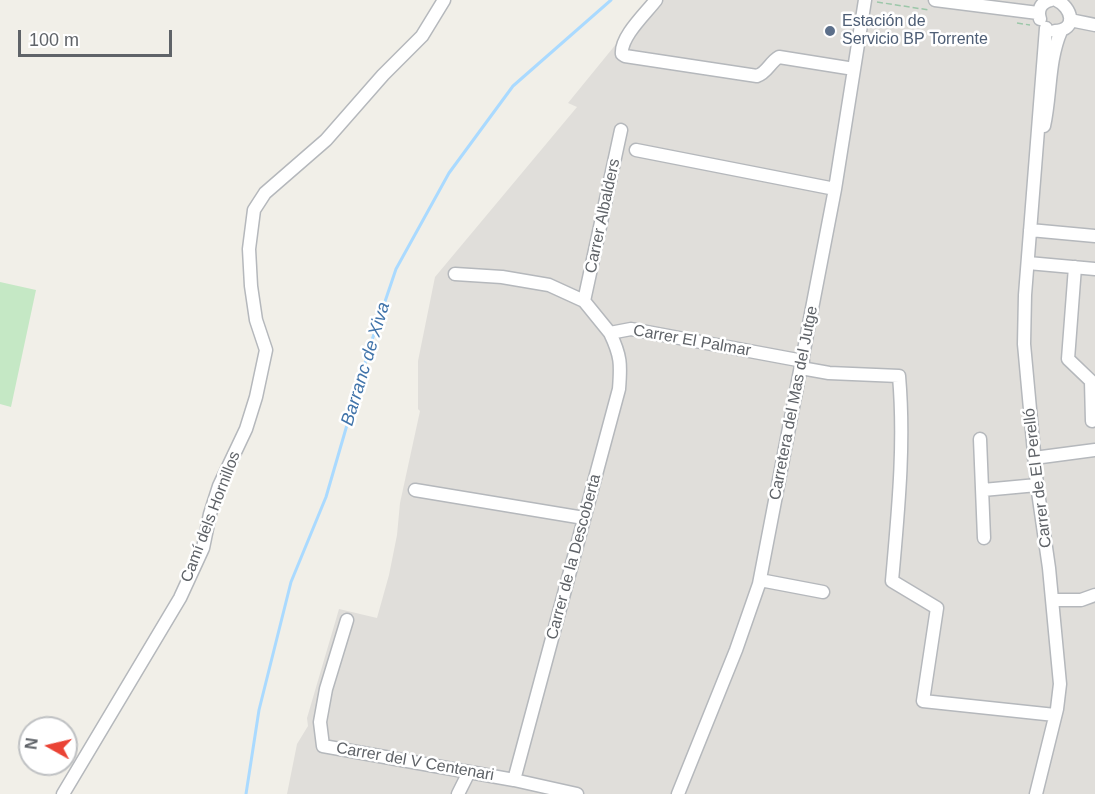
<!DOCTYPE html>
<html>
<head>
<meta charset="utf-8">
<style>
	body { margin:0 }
	#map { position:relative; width:1095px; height:794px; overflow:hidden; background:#f1efe8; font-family:Helvetica,sans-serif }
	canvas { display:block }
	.north { position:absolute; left:18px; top:716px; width:60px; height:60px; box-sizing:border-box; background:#fff; border:2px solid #bfc1c3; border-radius:50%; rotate:278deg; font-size:16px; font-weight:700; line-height:24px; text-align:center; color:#5f6368 }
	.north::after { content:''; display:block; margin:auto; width:21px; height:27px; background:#ea4335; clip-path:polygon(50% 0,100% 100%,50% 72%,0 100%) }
	.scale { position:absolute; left:18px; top:30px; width:154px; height:27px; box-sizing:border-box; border:3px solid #5f6368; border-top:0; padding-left:8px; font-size:18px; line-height:21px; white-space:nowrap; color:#5f6368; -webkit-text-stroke:4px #fff; paint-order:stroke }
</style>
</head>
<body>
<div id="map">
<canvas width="1095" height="794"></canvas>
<div class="north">N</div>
<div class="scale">100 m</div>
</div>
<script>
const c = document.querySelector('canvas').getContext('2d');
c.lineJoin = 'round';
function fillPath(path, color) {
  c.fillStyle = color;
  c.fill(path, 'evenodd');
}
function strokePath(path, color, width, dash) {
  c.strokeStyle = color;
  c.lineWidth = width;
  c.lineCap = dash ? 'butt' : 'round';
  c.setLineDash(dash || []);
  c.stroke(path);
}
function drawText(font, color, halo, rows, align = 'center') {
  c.font = font + ' Helvetica,sans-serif';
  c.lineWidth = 5;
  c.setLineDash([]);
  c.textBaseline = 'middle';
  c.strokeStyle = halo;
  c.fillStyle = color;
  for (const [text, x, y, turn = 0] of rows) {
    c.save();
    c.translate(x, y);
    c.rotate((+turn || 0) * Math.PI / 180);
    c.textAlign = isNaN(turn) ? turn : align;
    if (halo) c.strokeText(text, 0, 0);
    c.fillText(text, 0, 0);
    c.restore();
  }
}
fillPath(new Path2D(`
	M652,0h443v794h-808l10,-50 11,-18 -1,-8 32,-109 38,9 12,-43 8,-40 3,-32 20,-92 -2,-2v-48l17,-84 142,-170 -9,-4z`), '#e0deda');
fillPath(new Path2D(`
	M0,282l36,8 -25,117 -11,-3z`), '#c5e8c5');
strokePath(new Path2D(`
	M246,794l13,-84 32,-128 35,-85 44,-151 26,-77 53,-96 64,-87 98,-86`), '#aadaff', 3);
const minor = new Path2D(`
	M656,0c-10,13 -36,37 -34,54l3,2 132,20c10,-3 13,-14 22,-19l75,12
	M935,0l103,13
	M1040,19c-3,-9 1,-17 11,-19
	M1070,20l25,5
	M1055,31c23,-1 17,-24 1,-31
	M1044,126c7,-31 4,-65 17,-95
	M636,150l199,39
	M1030,230l65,6
	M1028,263l67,6
	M1075,267l-7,92 23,22 1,40
	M455,274l47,3 47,8 35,16 26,32 21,-4 172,32
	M584,301l37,-171
	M801,368l28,5 70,3c6,69 -1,136 -7,205l45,27 -14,93 132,14
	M980,439l4,99
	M1034,458l61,-8
	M415,490l169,28
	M983,490l54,-5
	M760,580l63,12
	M1052,600h29l14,-5
	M347,620l-21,69 -6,33 3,24 191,34 63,14
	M514,780l105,-391c2,-25 2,-33 -9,-56
	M63,794l117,-196 23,-50 7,-34 9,-28 27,-57 10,-32 10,-47 -10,-30 -5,-34 -2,-37 5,-39 11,-17 61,-53 57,-65 39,-39 22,-36
	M458,794l11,-22
	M678,794l58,-144 23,-66 76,-395 30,-189
	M1036,794l21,-85 3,-25 -11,-116 -12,-83 -13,-141 1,-49 21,-267`);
strokePath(minor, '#b5b8bc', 15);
strokePath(new Path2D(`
	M877,2l52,8
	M1017,23l13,2`), '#9cc7a9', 1.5, [6, 3]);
strokePath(minor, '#fff', 12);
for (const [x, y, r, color] of [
	[830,31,6,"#5c6f8a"]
]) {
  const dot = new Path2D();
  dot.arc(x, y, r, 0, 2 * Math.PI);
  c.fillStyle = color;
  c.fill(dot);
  strokePath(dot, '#fff', 2);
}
drawText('16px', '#4e5e75', '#fff', [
	["Estación de",842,22],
	["Servicio BP Torrente",842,40]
], 'left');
drawText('16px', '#5f6368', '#fff', [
	["Carrer Albalders",603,216,-78],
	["Carrer El Palmar",692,341,10],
	["Carretera del Mas del Jutge",794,403,-79],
	["Carrer de El Perelló",1038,478,-97],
	["Camí dels Hornillos",211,517,-69],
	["Carrer de la Descoberta",574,557,-75],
	["Carrer del V Centenari",415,762,10]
]);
drawText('italic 18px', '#4174aa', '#fff', [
	["Barranc de Xiva",366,364,-73]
]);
</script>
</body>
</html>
